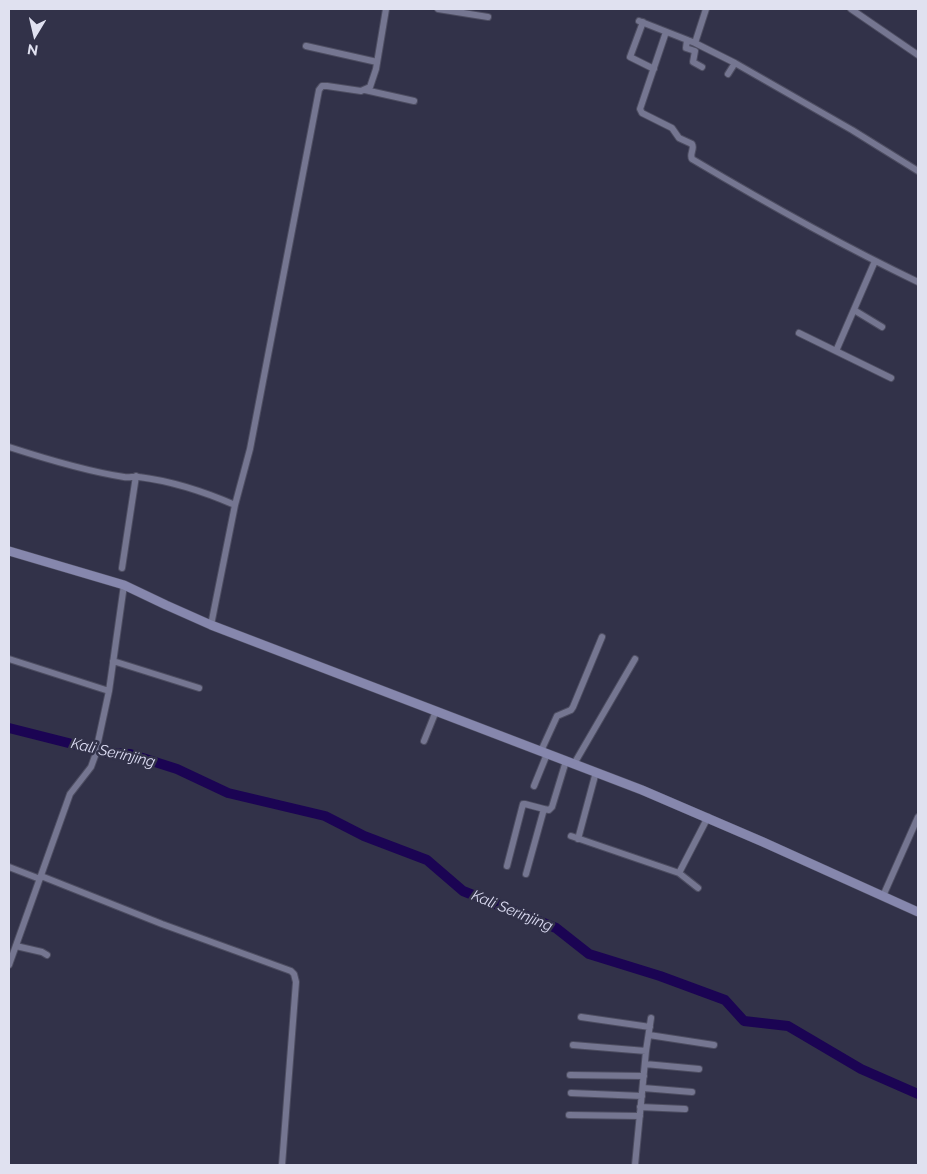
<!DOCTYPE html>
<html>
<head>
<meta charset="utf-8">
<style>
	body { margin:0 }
	#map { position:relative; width:927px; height:1174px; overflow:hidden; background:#323249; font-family:Raleway,sans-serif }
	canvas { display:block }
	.frame { position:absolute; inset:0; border:10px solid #e0e1f0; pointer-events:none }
	.north { position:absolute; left:10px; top:10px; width:50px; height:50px; -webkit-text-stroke:4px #323249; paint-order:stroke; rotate:189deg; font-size:14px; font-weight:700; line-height:20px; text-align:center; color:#e0e1f0 }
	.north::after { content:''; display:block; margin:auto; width:18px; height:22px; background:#e0e1f0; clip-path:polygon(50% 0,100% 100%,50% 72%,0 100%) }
</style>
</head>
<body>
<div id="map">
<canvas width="927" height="1174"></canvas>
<div class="frame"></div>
<div class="north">N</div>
</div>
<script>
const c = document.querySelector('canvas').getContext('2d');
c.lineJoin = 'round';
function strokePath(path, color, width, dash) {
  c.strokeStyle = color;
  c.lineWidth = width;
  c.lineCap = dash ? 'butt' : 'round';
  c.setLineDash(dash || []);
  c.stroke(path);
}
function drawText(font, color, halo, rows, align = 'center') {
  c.font = font + ' Raleway,sans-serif';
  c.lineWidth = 5;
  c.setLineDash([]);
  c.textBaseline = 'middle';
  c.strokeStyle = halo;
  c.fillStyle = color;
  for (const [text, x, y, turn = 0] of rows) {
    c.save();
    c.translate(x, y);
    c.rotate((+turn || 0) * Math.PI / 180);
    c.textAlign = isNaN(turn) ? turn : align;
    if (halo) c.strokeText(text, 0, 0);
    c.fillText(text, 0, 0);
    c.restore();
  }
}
strokePath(new Path2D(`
	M9,728l99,25 22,1 47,15 51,24 97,23 39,20 63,24 36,31 93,37 33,26 71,22 65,24 19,21 44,5 73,43 57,25`), '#1b0453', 10);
const street = new Path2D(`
	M438,9l50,8
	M851,9l67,46
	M639,21l56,22 40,20 117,67 66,41
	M643,22l-13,35 24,12
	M666,32l-26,77 2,4 30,15 7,10 13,6c3,5 -3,10 0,15 74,44 149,86 226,123
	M687,40l-1,8 9,3 -2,11 9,5
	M695,43l11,-34
	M306,46l71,16
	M728,74l7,-11
	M365,90l49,11
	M854,310l28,17
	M799,333l92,45
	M836,351l39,-90
	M9,447c37,12 76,24 115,30 5,1 10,-1 15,0 32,4 66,15 96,28
	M122,568l14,-92
	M211,625l24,-120 15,-56 69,-359 3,-4h5l34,5 9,-4 6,-18 10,-60
	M9,659l100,32
	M113,661l86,27
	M424,741l12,-30
	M541,751l16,-35 14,-6 2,-3 29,-70
	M574,764l61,-105
	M534,786l13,-32
	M571,836l108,37 19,15
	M578,839l18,-67
	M507,866l16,-62h2l19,5
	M9,867l31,12
	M679,873l29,-56
	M526,874l18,-65 5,1 3,-3 14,-46
	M41,876l121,48 129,47 3,3 2,8 -14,183
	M883,896l35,-79
	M16,946l26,6 5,3
	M9,965l61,-171 21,-27 4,-11 14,-65 15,-106
	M581,1017l69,10
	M649,1035l65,10
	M573,1045l73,6
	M645,1064l54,5
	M570,1075l74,1
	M643,1088l49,4
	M571,1093l71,3
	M640,1107l45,2
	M569,1115l71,1
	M635,1165l11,-114 5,-33`);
const secondary = new Path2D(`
	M9,551l115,34 42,20 45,20 431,165 121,52 155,70`);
strokePath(street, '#4d4d61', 8);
strokePath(secondary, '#4d4d61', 10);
strokePath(street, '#757691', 6);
strokePath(secondary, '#8687ad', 9);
drawText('italic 15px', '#ddddf4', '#323249', [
	["Kali Serinjing",113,753,13],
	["Kali Serinjing",512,911,22]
]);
</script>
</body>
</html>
